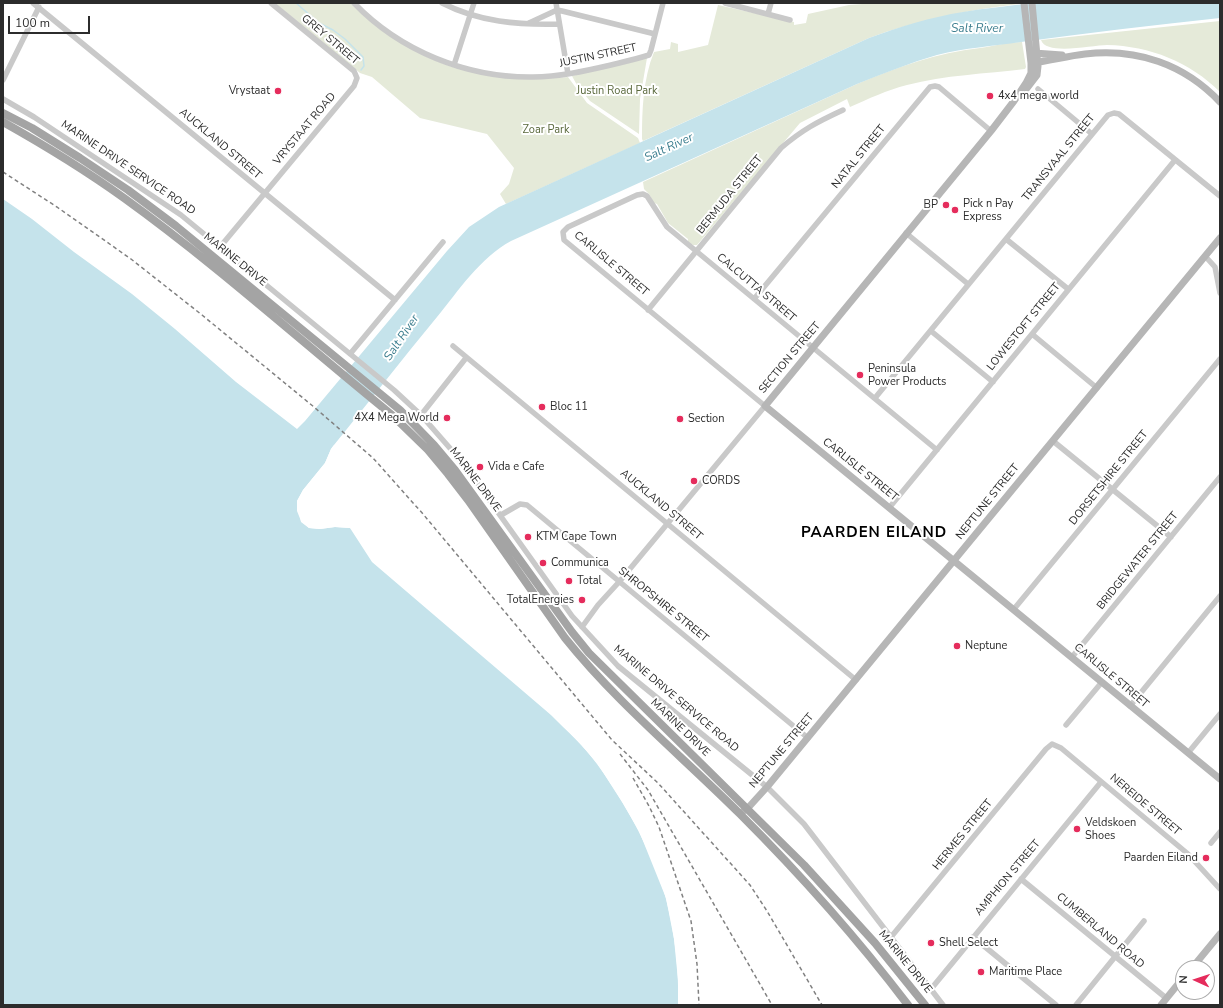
<!DOCTYPE html>
<html>
<head>
<meta charset="utf-8">
<style>
	body { margin:0 }
	#map { position:relative; width:1223px; height:1008px; overflow:hidden; background:#fff; font-family:"Nunito Sans",sans-serif }
	canvas { display:block }
	.frame { position:absolute; inset:0; border:4px solid #2c2c2c; pointer-events:none }
	.north { position:absolute; left:1175px; top:960px; width:40px; height:40px; box-sizing:border-box; background:#fff; border:1px solid #ababab; border-radius:50%; rotate:273deg; font-size:11px; font-weight:700; line-height:16px; text-align:center; color:#2c2c2c }
	.north::after { content:''; display:block; margin:auto; width:14px; height:18px; background:#e52c5c; clip-path:polygon(50% 0,100% 100%,50% 72%,0 100%) }
	.scale { position:absolute; left:8px; top:16px; width:82px; height:18px; box-sizing:border-box; border:2px solid #2c2c2c; border-top:0; padding-left:5px; font-size:12px; line-height:14px; white-space:nowrap; color:#2c2c2c; -webkit-text-stroke:3px #fff; paint-order:stroke }
</style>
</head>
<body>
<div id="map">
<canvas width="1223" height="1008"></canvas>
<div class="frame"></div>
<div class="north">N</div>
<div class="scale">100 m</div>
</div>
<script>
const c = document.querySelector('canvas').getContext('2d');
c.lineJoin = 'round';
function fillPath(path, color) {
  c.fillStyle = color;
  c.fill(path, 'evenodd');
}
function strokePath(path, color, width, dash) {
  c.strokeStyle = color;
  c.lineWidth = width;
  c.lineCap = dash ? 'butt' : 'round';
  c.setLineDash(dash || []);
  c.stroke(path);
}
function drawText(font, color, halo, rows, align = 'center') {
  c.font = font + ' "Nunito Sans",sans-serif';
  c.lineWidth = 4;
  c.setLineDash([]);
  c.textBaseline = 'middle';
  c.strokeStyle = halo;
  c.fillStyle = color;
  for (const [text, x, y, turn = 0] of rows) {
    c.save();
    c.translate(x, y);
    c.rotate((+turn || 0) * Math.PI / 180);
    c.textAlign = isNaN(turn) ? turn : align;
    if (halo) c.strokeText(text, 0, 0);
    c.fillText(text, 0, 0);
    c.restore();
  }
}
fillPath(new Path2D(`
	M275,3h76c63,62 130,82 217,74l19,26 51,35 2,5 -134,61 -6,-10 9,-10 5,-16 -27,-34 -67,-16 -48,-41 -12,-4z
	M876,3h143v1c-52,6 -101,16 -150,34l-226,103 -1,-2c0,-29 1,-60 12,-87l16,-3 1,-7 7,2v8l30,-7 10,-40 76,17v3l12,-2 2,-9 41,-9z
	M1220,21v71c-30,-30 -70,-46 -113,-47 -14,0 -61,11 -66,-5z
	M1022,42l4,25 -1,2c-40,5 -80,6 -118,16 -20,5 -39,14 -57,22l-3,-8 -47,24 -103,122h-4l-5,-3v-3l-20,-16 -11,-19 -3,-1 -5,-9 -5,-5 -1,-7 214,-98c40,-17 80,-31 123,-36 14,-2 28,-6 42,-6z
	M647,58l-7,41 -1,35 -49,-33 -12,-14 -6,-11z`), '#e5ead9');
fillPath(new Path2D(`
	M1033,3h187v15c-66,7 -133,15 -199,24 -28,4 -56,6 -84,13 -27,8 -53,18 -80,29l-346,157c-31,17 -52,49 -74,76 -35,42 -68,85 -103,128l-3,4 -6,14 -22,27 -6,11 4,21 8,6 11,1 15,-2 15,1 22,34 179,153c16,16 33,31 46,49 25,34 45,70 60,109 3,9 7,17 9,26 9,35 13,71 12,106h-675v-806l29,20 42,33 58,42 43,35 61,53 61,47 8,-8 142,-170 22,-24 30,-20 370,-169c30,-11 62,-21 94,-26 23,-4 46,-6 70,-9z`), '#c5e3eb');
fillPath(new Path2D(`
	M334,445l2,1 -9,18 -23,27 -5,10v9l4,10 6,6 11,1 15,-2 16,1 3,4 -4,-2 -15,-1 -15,2 -11,-1 -8,-7 -4,-10v-10l6,-11 22,-27 6,-14z
	M530,694l48,45 20,23 26,39 17,29 27,68 8,40 4,41v26h-2v-25l-4,-41 -8,-41 -27,-67 -17,-29 -25,-39 -20,-23z`), '#fff');
strokePath(new Path2D(`
	M296,3l23,20 14,7 12,9 18,18 1,9 -3,4`), '#c5e3eb', 1.5);
strokePath(new Path2D(`
	M33,3l362,297
	M354,3c46,48 113,75 179,74 26,0 52,-6 78,-12 12,-3 25,-6 38,-10l2,-5 12,-47
	M442,3c37,19 76,22 117,21
	M556,3l12,71
	M725,3l65,17
	M768,14l3,-11
	M529,23l28,-13 5,1 93,23
	M454,65l20,-62
	M3,80l36,-73
	M1038,89l54,45
	M3,99l31,18 147,98 213,175 27,25 41,47 110,154 46,50 149,121 37,37 139,181
	M906,233l62,51
	M1006,239l62,50
	M220,247l134,-161 3,-8 -3,-7 -83,-68
	M1205,256l10,11 5,26
	M754,299l176,-212 5,-1 4,1 52,44
	M648,310l133,-162c21,-18 36,-26 62,-38
	M931,331l62,51
	M1032,334l65,54
	M453,346l403,334
	M350,354l93,-112
	M875,398l233,-283 6,-2 5,1 101,82
	M421,415l45,-57
	M1053,441l118,96
	M889,508l286,-348
	M501,515l19,-11 7,1 281,233
	M1014,609l206,-250
	M582,627l16,-22 21,-23 146,-176 -201,-166 -1,-8 5,-5 69,-32 6,-1 4,2 20,31 270,223
	M1072,657l148,-180
	M1130,706l90,-110
	M1066,725l36,-43
	M1188,753l32,-39
	M1211,843l9,-11
	M1021,879l145,119
	M891,937l155,-188 6,-5 9,4 127,106 32,35
	M973,937l83,68
	M931,989l170,-207
	M1076,1005l68,-84`), '#c9c9c9', 5.5);
strokePath(new Path2D(`
	M1024,3l7,60v10l-5,10 -12,18 -23,30 -226,275 455,373
	M1034,53l28,2
	M1031,63c18,-2 36,-7 54,-9 52,-6 99,10 135,48
	M1027,88l10,-13 1,-9 -6,-63
	M740,813l7,-4 20,-22 453,-549
	M1192,968l28,-34
	M1161,1005l22,-27`), '#b6b6b6', 7);
strokePath(new Path2D(`
	M3,113l29,15 48,30 48,32 48,36 224,184 34,35 21,25 117,162 17,21 215,212 71,78 50,62
	M3,122c41,23 82,48 121,76 93,67 179,145 268,217l36,35 20,24 20,26 97,138c52,65 117,118 175,176 60,60 117,124 168,191`), '#a4a4a4', 8);
strokePath(new Path2D(`
	M3,172l54,35 74,52 71,56 112,92 59,51 50,56 189,226 46,43 92,102 17,26 55,94
	M620,754l28,36 124,215
	M633,778l16,28 10,21 32,94 6,43 2,41`), '#818181', 1.5, [4, 3]);
for (const [x, y, r, color] of [
	[278,91,4,"#e52c5c"],
	[990,96,4,"#e52c5c"],
	[946,205,4,"#e52c5c"],
	[955,210,4,"#e52c5c"],
	[860,375,4,"#e52c5c"],
	[542,407,4,"#e52c5c"],
	[447,418,4,"#e52c5c"],
	[680,419,4,"#e52c5c"],
	[480,467,4,"#e52c5c"],
	[694,481,4,"#e52c5c"],
	[528,537,4,"#e52c5c"],
	[543,563,4,"#e52c5c"],
	[569,581,4,"#e52c5c"],
	[582,600,4,"#e52c5c"],
	[957,646,4,"#e52c5c"],
	[1077,829,4,"#e52c5c"],
	[1206,858,4,"#e52c5c"],
	[931,943,4,"#e52c5c"],
	[981,972,4,"#e52c5c"]
]) {
  const dot = new Path2D();
  dot.arc(x, y, r, 0, 2 * Math.PI);
  c.fillStyle = color;
  c.fill(dot);
  strokePath(dot, '#fff', 1.5);
}
drawText('11px', '#2c2c2c', '#fff', [
	["GREY STREET",330,40,40],
	["JUSTIN STREET",598,56,-12],
	["VRYSTAAT ROAD",305,129,-50],
	["AUCKLAND STREET",220,144,40],
	["NATAL STREET",859,157,-51],
	["TRANSVAAL STREET",1059,158,-51],
	["MARINE DRIVE SERVICE ROAD",128,168,34],
	["BERMUDA STREET",730,195,-51],
	["MARINE DRIVE",235,260,39],
	["CARLISLE STREET",611,264,40],
	["CALCUTTA STREET",756,288,40],
	["LOWESTOFT STREET",1024,327,-51],
	["SECTION STREET",790,358,-50],
	["CARLISLE STREET",860,470,39],
	["DORSETSHIRE STREET",1109,478,-51],
	["MARINE DRIVE",475,480,53],
	["NEPTUNE STREET",988,502,-51],
	["AUCKLAND STREET",661,505,40],
	["BRIDGEWATER STREET",1138,561,-51],
	["SHROPSHIRE STREET",663,605,39],
	["CARLISLE STREET",1111,676,40],
	["MARINE DRIVE SERVICE ROAD",676,699,40],
	["MARINE DRIVE",680,728,44],
	["NEPTUNE STREET",782,751,-50],
	["NEREIDE STREET",1145,805,40],
	["HERMES STREET",963,835,-51],
	["AMPHION STREET",1008,878,-50],
	["CUMBERLAND ROAD",1100,931,40],
	["MARINE DRIVE",905,962,51]
]);
drawText('11px', '#2c2c2c', '#fff', [
	["Vrystaat",270,91,"right"],
	["4x4 mega world",998,96],
	["Pick n Pay",963,204],
	["Express",963,217],
	["BP",938,205,"right"],
	["Peninsula",868,369],
	["Power Products",868,382],
	["Bloc 11",550,407],
	["4X4 Mega World",439,418,"right"],
	["Section",688,419],
	["Vida e Cafe",488,467],
	["CORDS",702,481],
	["KTM Cape Town",536,537],
	["Communica",551,563],
	["Total",577,581],
	["TotalEnergies",574,600,"right"],
	["Neptune",965,646],
	["Veldskoen",1085,823],
	["Shoes",1085,836],
	["Paarden Eiland",1198,858,"right"],
	["Shell Select",939,943],
	["Maritime Place",989,972]
], 'left');
drawText('11px', '#58673a', '#fff', [
	["Justin Road Park",617,91],
	["Zoar Park",546,130]
]);
drawText('italic 12px', '#3b7d8e', '#fff', [
	["Salt River",977,29],
	["Salt River",669,148,-25],
	["Salt River",402,338,-56]
]);
c.letterSpacing = '1px';
drawText('bold 15px', '#000', '#fff', [
	["PAARDEN EILAND",874,533]
]);
c.letterSpacing = '0px';
</script>
</body>
</html>
